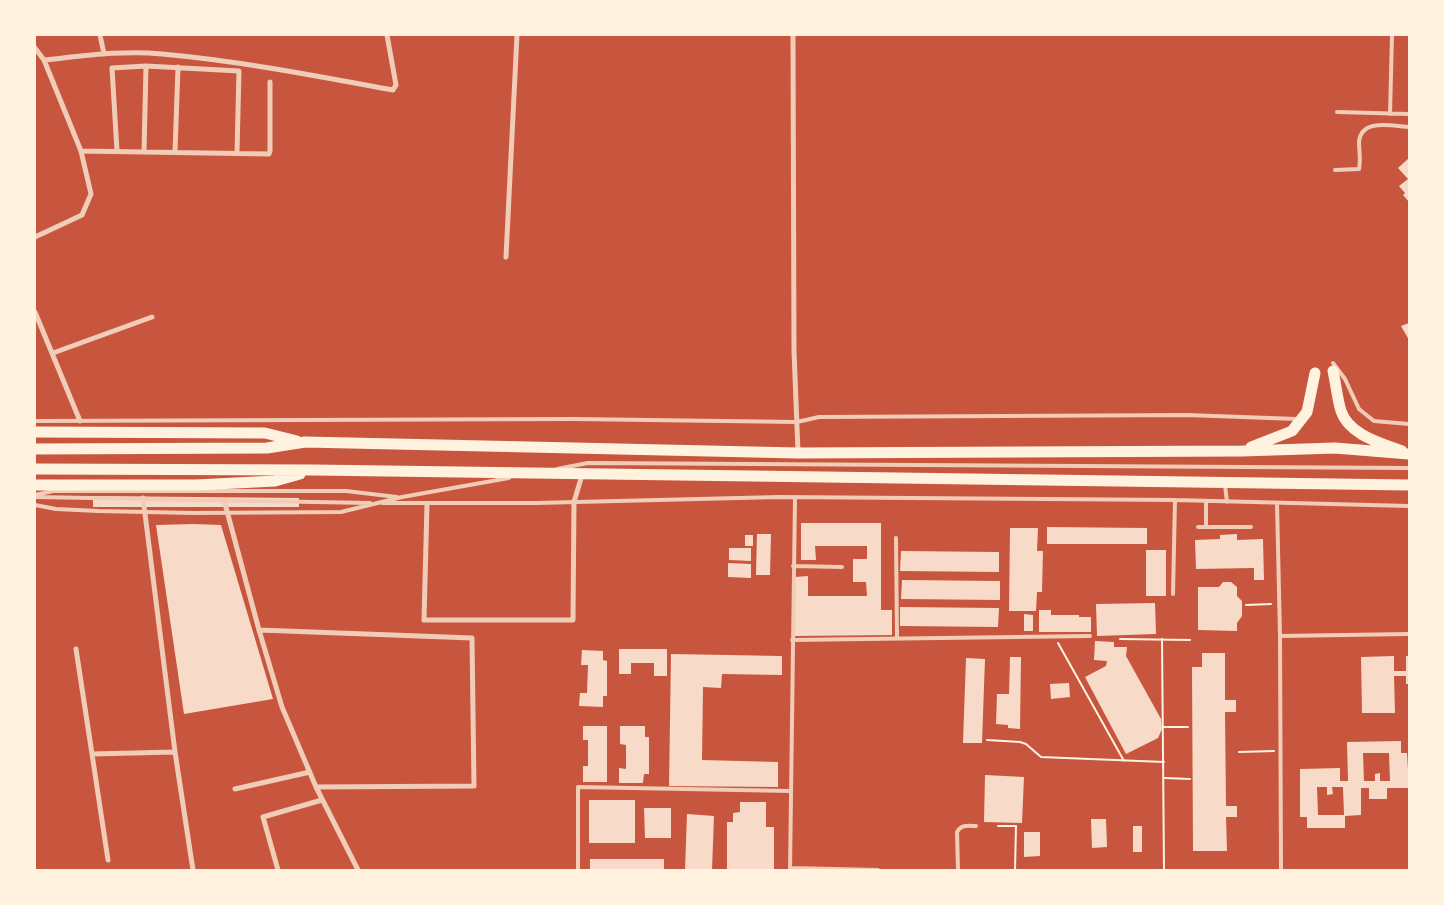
<!DOCTYPE html>
<html>
<head>
<meta charset="utf-8">
<style>
	body { margin:0 }
	#map { position:relative; width:1444px; height:905px; overflow:hidden; background:#c8553d; font-family:"Nunito Sans",sans-serif }
	canvas { display:block }
	.frame { position:absolute; inset:0; border:36px solid #fff3e0; pointer-events:none }
</style>
</head>
<body>
<div id="map">
<canvas width="1444" height="905"></canvas>
<div class="frame"></div>
</div>
<script>
const c = document.querySelector('canvas').getContext('2d');
c.lineJoin = 'round';
function fillPath(path, color) {
  c.fillStyle = color;
  c.fill(path, 'evenodd');
}
function strokePath(path, color, width, dash) {
  c.strokeStyle = color;
  c.lineWidth = width;
  c.lineCap = dash ? 'butt' : 'round';
  c.setLineDash(dash || []);
  c.stroke(path);
}
fillPath(new Path2D(`
	M1409,158v44l-6,-7 2,-2 -6,-7 9,-7 -10,-11z
	M1409,323v17l-8,-14z
	M93,496l206,2v9h-206z
	M801,523h80v87h11v25l-97,1v-59l13,-1v20h59l-1,-14h-13v-23h14v-13h-52l1,14h-15z
	M194,524l27,1 52,174 -89,15 -28,-189z
	M1047,527l100,1v16h-100z
	M1010,528h28l-1,23h6l-1,41h-5l-1,19h-27z
	M757,534h14l-1,41h-14z
	M1237,534v6l26,-1 1,41h-10v-12l-58,1 -1,-29 25,-1v-4z
	M745,535h8v11h-8z
	M729,548h22v13l-22,-1z
	M1146,550h20v46h-20z
	M901,551l98,1v20l-99,-1z
	M728,563l23,1v14l-23,-1z
	M902,580l98,1v19l-99,-1z
	M1223,582h8l6,5v9l5,5v15l-5,7v8l-39,-1v-43h21z
	M1155,603l1,31 -59,2 -1,-32z
	M900,607l99,1 -1,19 -98,-1z
	M1039,610h12v5h28v2h12v15h-52z
	M1024,614l9,1v16h-9z
	M1095,641l19,1v5h13l-1,9 35,63 1,10 -4,9 -32,16 -41,-77 21,-11 1,-5 -13,-1z
	M619,649h48v27h-13v-13h-23v11h-12z
	M582,650l21,1v9l4,1v35h-4v11l-24,-1 1,-13h7l1,-28h-7z
	M1202,653h23v47h11v12h-11l1,94h11v11h-11l1,34h-34l-1,-184h10z
	M671,654l111,2v19l-60,-1 -1,14 -18,-1 -1,73 76,2v25l-109,-1z
	M1394,656v15h12v-15h3v28h-3v-8h-12l1,37h-33l-1,-56z
	M1010,657h11l-1,72 -12,-1v-3l-12,-1 1,-30h12z
	M966,658l19,1 -3,84h-19z
	M1069,683l1,14 -19,2 -1,-15z
	M583,726h24v56h-24v-16h5v-26h-5z
	M620,726h25v11h4v37h-5l-1,9h-24v-15l7,1v-24l-6,-1z
	M1401,741v12h6l2,35h-22v11h-18v-11h-8v27l-16,1v12h-38v-11h-7v-48l40,-1v13h8l-1,-39zM1363,753h26l1,28h-10v-8l-5,1v7h-11zM1317,787h10v8l6,-1 -1,-7h11l1,28h-26z
	M985,775l39,2 -2,46 -38,-1z
	M589,800h46v43h-46z
	M740,802h26v25h8v43h-47v-48h6v-9l7,-1z
	M644,808h27v30h-26z
	M687,814l27,2 -2,54h-27z
	M1091,819h15l1,28 -15,1z
	M1133,826h9v26h-9z
	M1024,832h16v24l-16,1z
	M590,859h74v11h-74z`), '#f7dbc8');
strokePath(new Path2D(`
	M1246,605l25,-1
	M1120,639l70,1
	M1162,639l2,231
	M1058,643l66,118
	M1164,727h24
	M987,740l33,2 6,2 15,13 123,5
	M1239,752l35,-1
	M1165,778l25,1
	M998,826h18l-1,44`), '#fff3e0', 2);
strokePath(new Path2D(`
	M1337,112l72,2
	M1390,114l2,-79
	M1335,170l24,-1c2,-9 0,-18 0,-27 2,-24 34,-16 50,-15
	M1333,363l12,16 14,30 15,12 35,3
	M35,421l539,-2 223,3 22,-5 368,-2 110,4
	M557,469l31,-6 821,5
	M1225,485l2,17
	M35,495l18,-4h293l51,6
	M35,497l335,6
	M1206,502v25
	M382,503h154l243,-6 396,3 234,6
	M1277,503l3,133 1,234
	M35,505l21,4 42,2 95,2 148,-1 61,-15 107,-19
	M1198,527h53
	M896,538l1,100
	M793,566l49,1
	M1173,594l2,-94
	M1280,636l129,-2
	M792,640l298,-4
	M790,868l88,2
	M578,870v-83l212,4
	M790,870l5,-372
	M958,870l-1,-38c4,-8 11,-6 19,-6`), '#f1ccb7', 4);
strokePath(new Path2D(`
	M100,35l4,19
	M793,35l1,316 4,101
	M35,48l9,12
	M270,82v69l-1,3 -188,-3 -37,-91c39,-4 79,-10 118,-6 78,7 155,22 231,36l3,-5 -9,-50
	M117,151l-5,-83 34,-2 93,5 -2,82
	M144,152l2,-86
	M175,152l3,-85
	M35,237l47,-22 9,-21 -10,-43
	M506,257l11,-222
	M35,312l45,109
	M53,353l99,-36
	M143,498l32,254 18,118
	M224,500l35,130 23,77 34,80 42,83
	M427,504l-3,116h149l1,-118 8,-27
	M259,630l213,8 2,148 -158,1
	M76,649l16,105
	M235,789l75,-17
	M108,860l-16,-106 83,-2
	M278,870l-15,-53 59,-17`), '#f1ccb7', 5);
strokePath(new Path2D(`
	M1333,371c3,13 4,27 8,40 8,24 40,32 61,40
	M35,432l230,1 32,8
	M1251,447l41,-16 15,-19 8,-39
	M35,449l232,-1 38,-6 493,11 444,-2 93,-3 74,6
	M35,469l278,1 1096,15
	M35,485h161l79,-4 25,-7`), '#fff3e0', 11);
</script>
</body>
</html>
